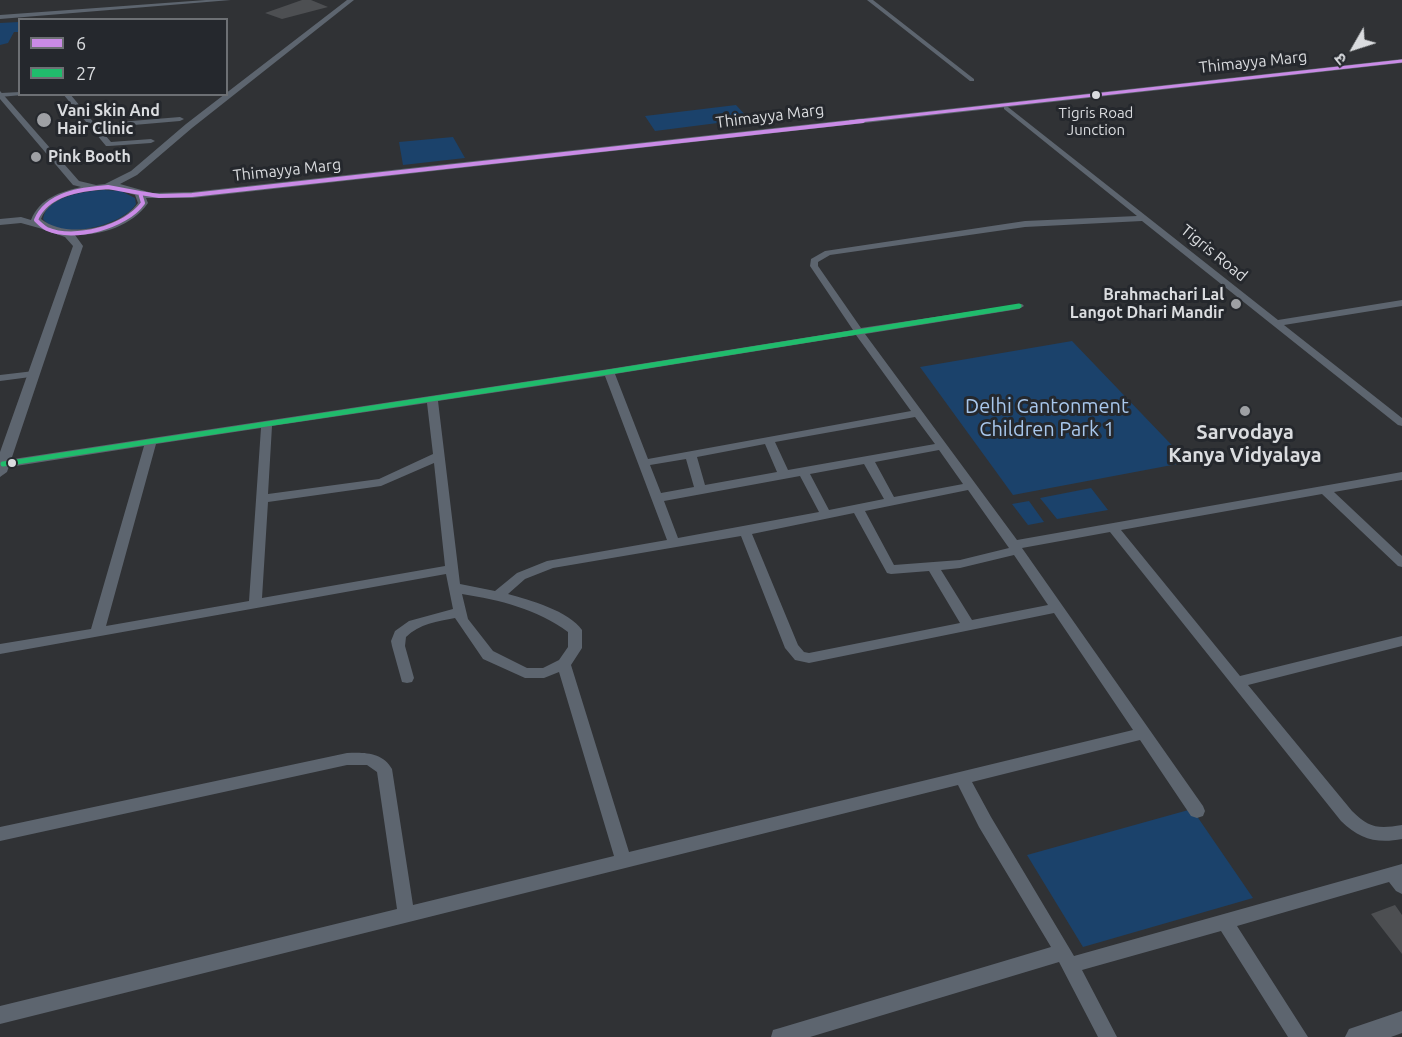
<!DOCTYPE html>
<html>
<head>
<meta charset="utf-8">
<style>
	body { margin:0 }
	#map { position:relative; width:1402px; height:1037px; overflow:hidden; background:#303235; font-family:Ubuntu,"Noto Sans Devanagari",sans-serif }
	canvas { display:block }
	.legend { position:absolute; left:18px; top:18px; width:210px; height:78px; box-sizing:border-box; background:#25282d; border:2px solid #6d7074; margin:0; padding:8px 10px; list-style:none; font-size:18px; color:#dadcdf }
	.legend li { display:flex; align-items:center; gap:12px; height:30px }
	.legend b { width:30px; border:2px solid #6d7074 }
	.north { position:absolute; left:1324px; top:18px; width:60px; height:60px; -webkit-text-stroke:4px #25282d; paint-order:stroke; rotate:231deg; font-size:16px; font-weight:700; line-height:24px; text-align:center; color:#dadcdf }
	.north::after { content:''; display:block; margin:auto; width:21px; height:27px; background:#dadcdf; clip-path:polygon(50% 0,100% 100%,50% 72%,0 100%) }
</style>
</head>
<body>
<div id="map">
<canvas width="1402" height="1037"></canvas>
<ul class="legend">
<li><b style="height:8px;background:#ca8be6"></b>6</li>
<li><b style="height:8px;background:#20bc6c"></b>27</li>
</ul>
<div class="north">उ</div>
</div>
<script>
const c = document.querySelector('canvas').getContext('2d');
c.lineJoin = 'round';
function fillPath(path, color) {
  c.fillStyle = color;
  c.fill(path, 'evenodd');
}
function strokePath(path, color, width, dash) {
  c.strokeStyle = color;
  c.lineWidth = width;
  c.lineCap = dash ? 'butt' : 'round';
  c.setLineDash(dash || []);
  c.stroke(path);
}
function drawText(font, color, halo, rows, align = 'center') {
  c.font = font + ' Ubuntu,sans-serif';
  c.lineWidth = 6;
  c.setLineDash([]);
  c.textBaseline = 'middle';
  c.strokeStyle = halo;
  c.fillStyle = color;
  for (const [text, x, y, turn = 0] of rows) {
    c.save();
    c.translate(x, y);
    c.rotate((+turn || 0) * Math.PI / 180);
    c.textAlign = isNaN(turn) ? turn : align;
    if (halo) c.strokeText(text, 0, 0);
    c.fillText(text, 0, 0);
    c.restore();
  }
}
fillPath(new Path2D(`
	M19,22v10h-5l-6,11 -8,2v-22z
	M736,105l13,14 -94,12 -10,-15z
	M453,137l12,21 -62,7 -4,-23z
	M104,190l17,1 14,7 1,6c-13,22 -77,37 -93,15 3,-23 43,-28 61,-29z
	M1072,341l116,121 -175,33 -93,-128z
	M1091,488l17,22 -51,9 -17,-21z
	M1029,501l15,21 -16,3 -16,-21z
	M1192,809l61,89 -170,49 -56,-92z`), '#1b426b');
fillPath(new Path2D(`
	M302,0h9l17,7 -46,12 -17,-6z
	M1395,905l7,10v39l-31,-40z`), '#4d4f52');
fillPath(new Path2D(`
	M206,0h25l-231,19v-4z
	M867,0h6l101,79v2h-4z
	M20,92v2l2,1 -22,2 1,-4z
	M63,94h7l25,30 85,-7 4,2 -4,2 -81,7 12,14 40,-3 4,2 -4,2 -42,3h-3z
	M1004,107h4l270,213 124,-20v6l-118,19 118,93v8l-4,-1 -256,-204 -117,6 -195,28 -12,7v4l43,62 161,-24 2,2 -5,3 -154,25 152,206 385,-68v8l-68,12 68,64v11l-4,-1 -76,-72 -201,36 119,146 162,-40v10l-154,39 104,126c17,17 26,18 50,14v14c-25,5 -43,0 -61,-18l-231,-289 -88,16 181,258 2,5 -2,5 -6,2 -6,-2 -51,-76 -168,42 19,35 83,139 328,-92v30l-6,-3 -7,-9 -152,44 71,111h-20l-67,-106 -139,39 35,67h-19l-39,-75 -249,75h-39l2,-7 7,-2 271,-81 -72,-120 -21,-42 -958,239v-18l397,-97 -20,-137 -10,-7h-20l-347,76v-14l347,-74c16,-1 36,-1 45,16l21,136 201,-49 -55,-184 -15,6h-19l-42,-19 -28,-41c-17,3 -36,6 -49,19l-1,9 9,32 -2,4 -5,1 -5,-1 -10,-36 -1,-5 4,-10 14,-10 44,-12 -7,-35 -446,80v-10l91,-15 53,-183 -141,22 -3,-1v-6l609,-92 244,-39 -43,-64 1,-7 14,-8 200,-30 112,-5 -133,-107zM856,335l55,76 -263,48 -33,-85zM605,376l62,164 -120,21 -30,12 -22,18 -35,-7 -22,-183zM427,403l6,51 -54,25 -111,15 4,-68zM915,417l20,27 -147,26 -13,-28zM261,428l-12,173 -143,25 50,-182zM765,444l12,28 -72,13 -8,-28zM939,450l24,34 -69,13 -19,-35zM686,459l8,28 -33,6 -11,-28zM434,463l11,103 -183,32 6,-96 113,-16zM864,464l20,35 -55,11 -19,-36zM800,476l19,36 -141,26 -14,-37zM968,490l41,58 -49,12 -66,5 -29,-54zM854,513l33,60 4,1 38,-3 31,52 -151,30 -5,-1 -6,-7 -46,-111zM741,536l44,112 10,12 14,3 245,-50 79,117 -504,122 -58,-187 11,-17v-18c-13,-19 -52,-30 -74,-36l17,-15 28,-11zM1014,555l34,50 -76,15 -31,-50 19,-2zM462,594c38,6 75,15 106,38v15l-9,13 -16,8h-16l-34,-17 -25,-32z
	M34,371l5,3 -1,2 -38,5v-6z`), '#5d656f');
fillPath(new Path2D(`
	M347,0h7l-162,128 -55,47 -17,9 32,9 40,-1 1210,-133v4l-1210,135h-46l2,5c-16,23 -46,32 -73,32l8,11 -76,226 -7,5v-25l73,-206 -8,-9 -26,-9 -18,-5 -21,2v-6l21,-2 10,3c9,-22 29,-28 50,-33l-8,-2 -73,-86v-8l79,90 17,4 9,-1 26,-13 55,-47zM118,190l17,5 3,8c-19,26 -72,36 -97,16 11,-27 52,-30 77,-29z
	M1402,1011v22l-11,4h-46l4,-8z`), '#5d656f');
strokePath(new Path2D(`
	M850,122l552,-61`), '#ca8be6', 3);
strokePath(new Path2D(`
	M108,187l32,6 3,10c-17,24 -69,38 -96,26 -4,-2 -8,-6 -11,-9 11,-27 46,-31 72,-33z
	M140,193l19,3 33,-1 671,-74`), '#ca8be6', 4);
strokePath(new Path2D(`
	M3,464l606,-92 410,-66`), '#20bc6c', 5);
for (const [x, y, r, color] of [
	[1096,95,5,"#dadcdf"],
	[44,120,8,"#9ea0a4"],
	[36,157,6,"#9ea0a4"],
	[1236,304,6,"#9ea0a4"],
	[1245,411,6,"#9ea0a4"],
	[12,463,5,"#dadcdf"]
]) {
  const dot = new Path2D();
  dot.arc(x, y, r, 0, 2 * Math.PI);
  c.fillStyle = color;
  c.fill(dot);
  strokePath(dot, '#25282d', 2);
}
drawText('15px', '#dadcdf', '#25282d', [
	["Tigris Road",1096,113],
	["Junction",1096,130]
]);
drawText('16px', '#dadcdf', '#25282d', [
	["Thimayya Marg",1253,62,-6],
	["Thimayya Marg",770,116,-7],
	["Thimayya Marg",287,170,-6],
	["Tigris Road",1214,253,39]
]);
drawText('bold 16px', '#dadcdf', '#25282d', [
	["Vani Skin And",57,111],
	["Hair Clinic",57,129],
	["Pink Booth",48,157],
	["Brahmachari Lal",1224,295,"right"],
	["Langot Dhari Mandir",1224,313,"right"]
], 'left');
drawText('20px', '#a8c7ec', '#25282d', [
	["Delhi Cantonment",1047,406],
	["Children Park 1",1047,429]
]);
drawText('bold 20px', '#dadcdf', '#25282d', [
	["Sarvodaya",1245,432],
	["Kanya Vidyalaya",1245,455]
]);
</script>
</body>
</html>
